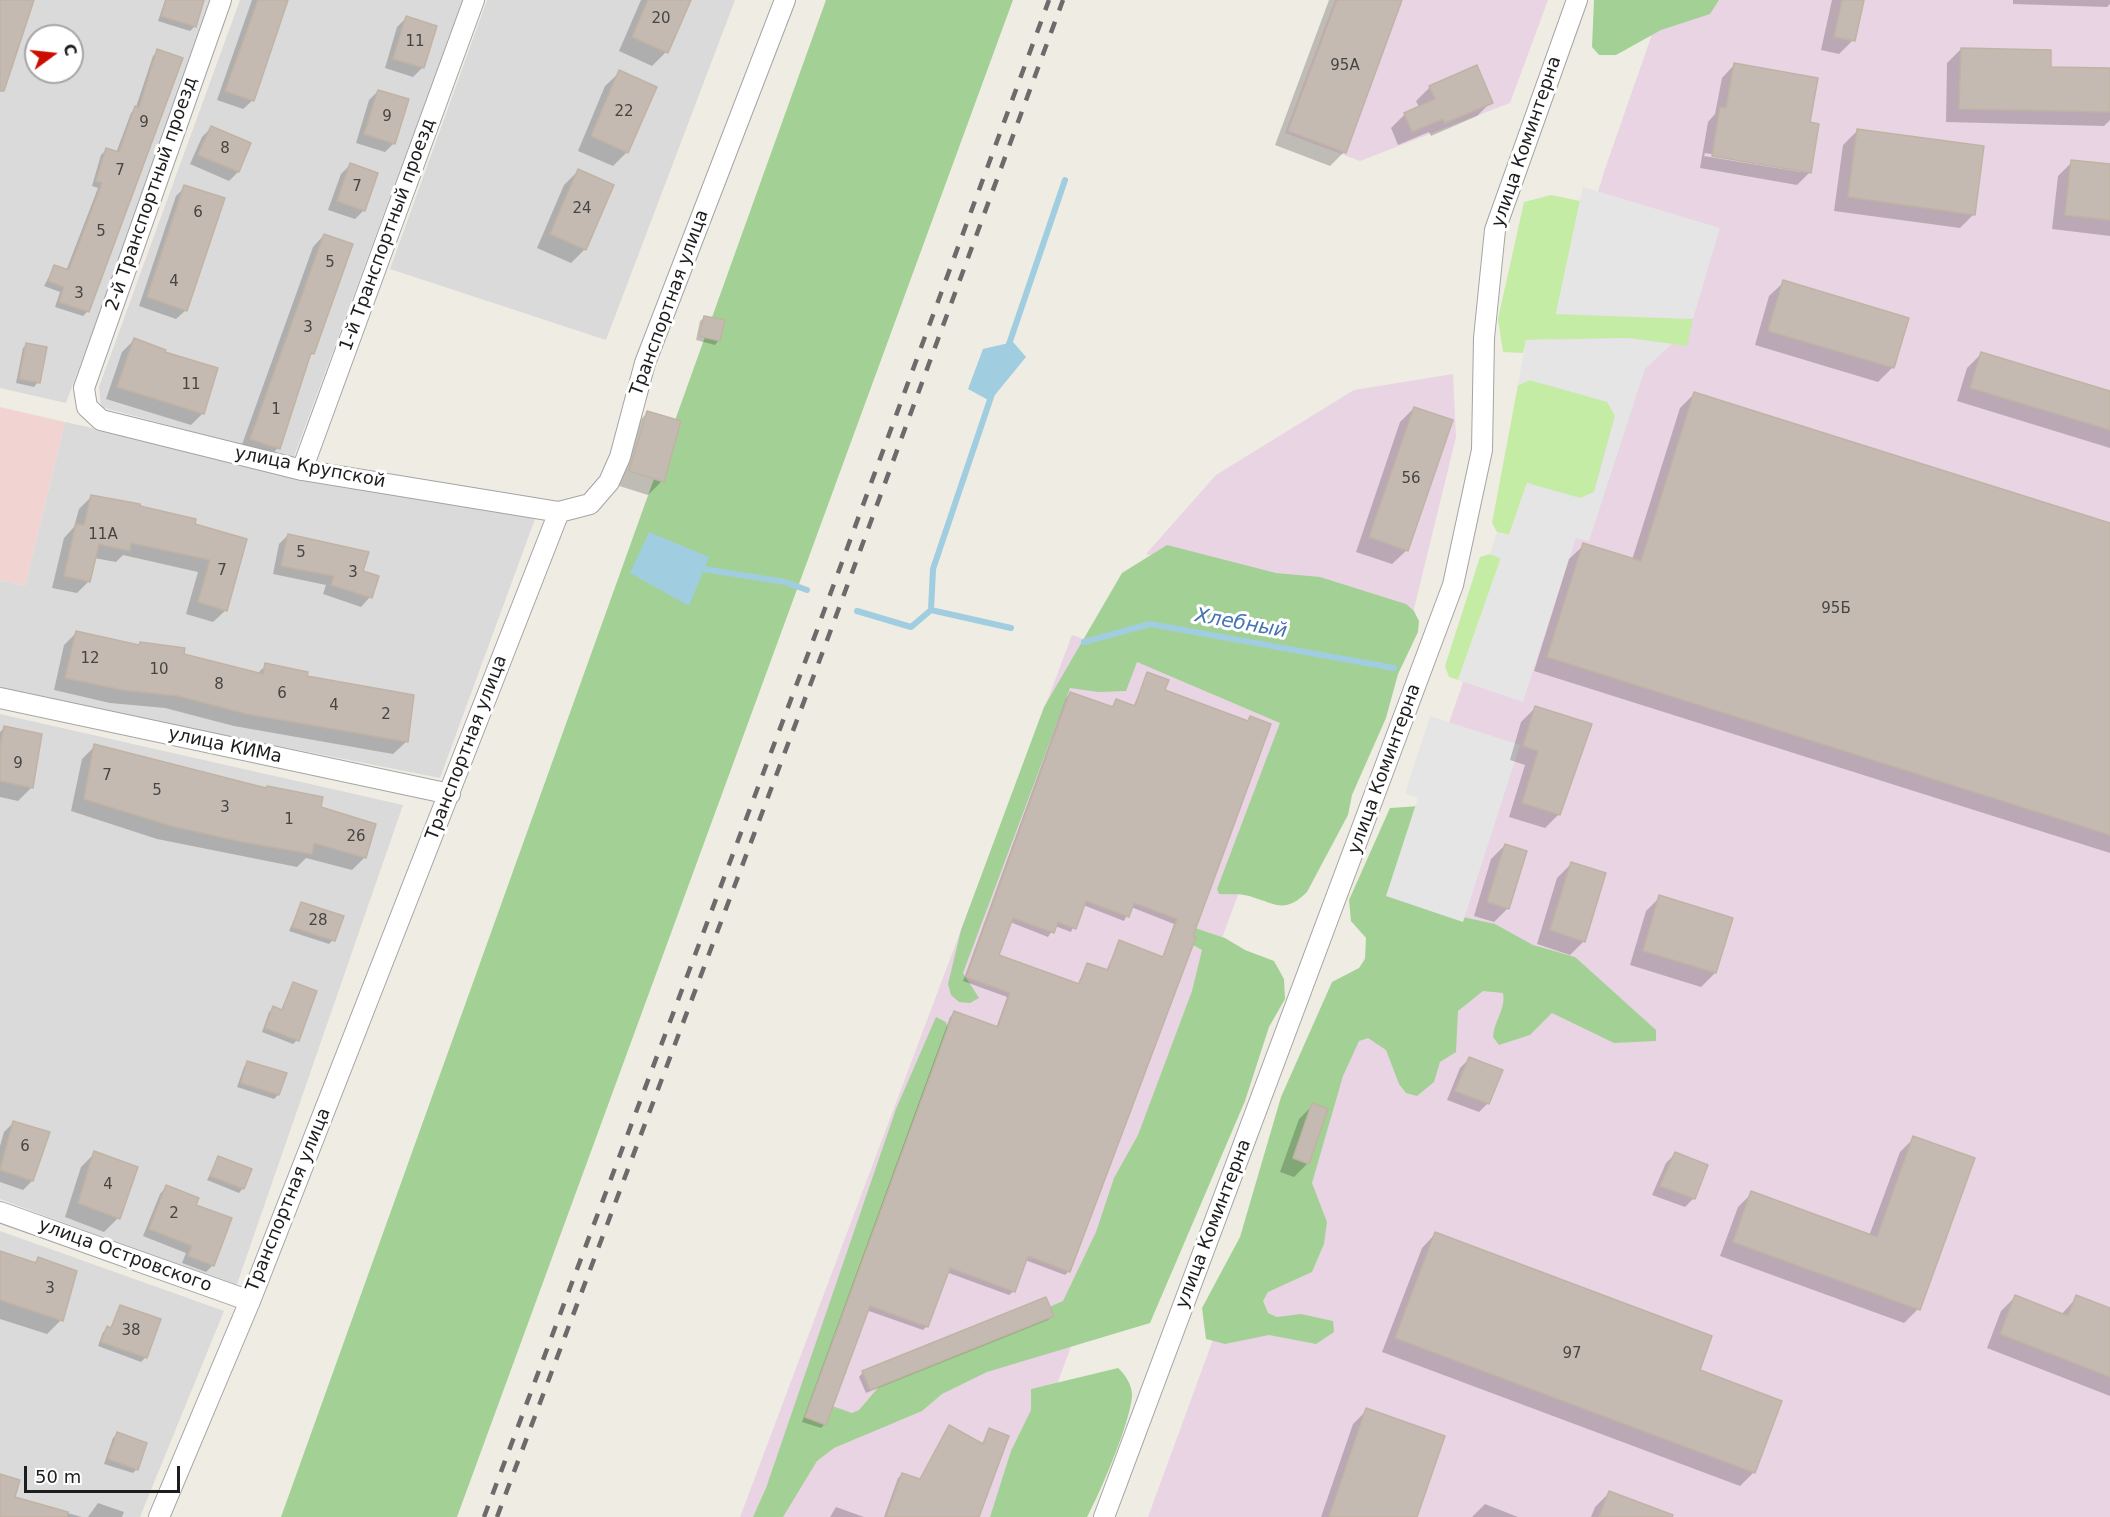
<!DOCTYPE html>
<html>
<head>
<meta charset="utf-8">
<style>
	body { margin:0 }
	#map { position:relative; width:2110px; height:1517px; overflow:hidden; background:#efece3; font-family:"DejaVu Sans",sans-serif }
	canvas { display:block }
	.north { position:absolute; left:24px; top:24px; width:60px; height:60px; box-sizing:border-box; background:#fff; border:2px solid #a5a5a5; border-radius:50%; rotate:75deg; font-size:16px; font-weight:700; line-height:24px; text-align:center; color:#1d1d1d }
	.north::after { content:''; display:block; margin:auto; width:21px; height:27px; background:#cb0d00; clip-path:polygon(50% 0,100% 100%,50% 72%,0 100%) }
	.scale { position:absolute; left:24px; top:1466px; width:156px; height:27px; box-sizing:border-box; border:3px solid #1d1d1d; border-top:0; padding-left:8px; font-size:18px; line-height:21px; white-space:nowrap; color:#1d1d1d; -webkit-text-stroke:4px #fff; paint-order:stroke }
</style>
</head>
<body>
<div id="map">
<canvas width="2110" height="1517"></canvas>
<div class="north">С</div>
<div class="scale">50 m</div>
</div>
<script>
const c = document.querySelector('canvas').getContext('2d');
c.lineJoin = 'round';
function fillPath(path, color) {
  c.fillStyle = color;
  c.fill(path, 'evenodd');
}
function strokePath(path, color, width, dash) {
  c.strokeStyle = color;
  c.lineWidth = width;
  c.lineCap = dash ? 'butt' : 'round';
  c.setLineDash(dash || []);
  c.stroke(path);
}
function drawText(font, color, halo, rows, align = 'center') {
  c.font = font + ' "DejaVu Sans",sans-serif';
  c.lineWidth = 6;
  c.setLineDash([]);
  c.textBaseline = 'middle';
  c.strokeStyle = halo;
  c.fillStyle = color;
  for (const [text, x, y, turn = 0] of rows) {
    c.save();
    c.translate(x, y);
    c.rotate((+turn || 0) * Math.PI / 180);
    c.textAlign = isNaN(turn) ? turn : align;
    if (halo) c.strokeText(text, 0, 0);
    c.fillText(text, 0, 0);
    c.restore();
  }
}
fillPath(new Path2D(`
	M0,0h216l-150,403 -66,-15zM36,36h36v36h-36z
	M240,0h223l-170,459 -192,-52 -2,-20z
	M487,0h248l-129,340 -216,-71z
	M65,422l282,62 188,35 -95,259 -440,-87v-111l25,6z
	M0,714l403,91 -167,482 -236,-88z
	M0,1231l224,80 -84,206h-140z`), '#dbdada');
fillPath(new Path2D(`
	M0,407l65,15 -40,164 -25,-6z`), '#f1d4d1');
fillPath(new Path2D(`
	M1335,0h213l-38,103 -150,58 -75,-28z
	M1664,0h446v1517h-962l63,-172 171,-430 146,-419 26,-161 51,-166z
	M1453,374l3,63 -46,188 -264,-71 70,-79 138,-85z
	M1072,635l231,84 -295,798h-268z`), '#e9d4e3');
fillPath(new Path2D(`
	M1551,195l29,6 -24,113 137,5 -6,27 -59,-8 -102,2 -3,13 -20,-1 -5,-33 26,-117z
	M1530,380l78,22 7,13 -21,77 -14,6 -53,-15 -18,52 -12,-3 -5,-9 26,-138z
	M1490,554l11,4 -43,122 -9,-3 -4,-11 35,-109z`), '#c4eca5');
fillPath(new Path2D(`
	M826,0h187l-556,1517h-176z
	M1594,0h125l-9,14 -49,16 -45,25h-17l-7,-8z
	M1167,545l109,28 44,4 86,27 8,7 5,10 -1,11 -20,42 -12,44 -34,77 -4,20 -41,77c-22,22 -31,12 -55,5 -10,-4 -23,-2 -33,-3l-2,-5 63,-166 -143,-61 -11,29 -28,1 -28,-4 -107,285 16,25 -9,5 -11,-1 -8,-7 -3,-11 13,-54 83,-223 78,-134z
	M1420,806l29,108 46,10 38,21 42,12 81,73v11l-42,2 -62,-30 -22,22 -31,10 -6,-8c1,-16 13,-28 10,-44l-20,-2 -25,20 -2,41 -16,10 -6,20 -17,14 -11,-3 -7,-9 -13,-34 -18,-12 -9,3 -16,35 -31,107 15,39 -3,22 -12,28 -44,20 -5,9 5,12 9,4 24,-3 32,7 1,11 -18,12 -47,-9 -44,9 -19,-5 -4,-31 38,-71 41,-140 51,-115 27,-14 6,-9 1,-21 -15,-17 -2,-21 41,-92z
	M1189,926l36,12 20,12 29,11 10,18 1,20 -16,28 -24,74 -95,222 -163,49 -45,22 -20,17 -88,37 -17,13 -34,56h-30l13,-29 130,-379 40,-92 10,5 4,15 -129,365 31,11 7,-3 29,-34 175,-75 33,-69 18,-54 24,-43 54,-144 10,-41 -18,-10z
	M1118,1368c7,6 15,18 14,29 -3,28 -31,94 -45,120h-97l21,-66 20,-41v-21z`), '#a3d195');
fillPath(new Path2D(`
	M1583,187l137,41 -27,91 -137,-5z
	M1628,338l44,6 -27,25 -56,172 -13,-3 -53,164 -65,-22 43,-121 -11,-5 7,-22 12,3 18,-52 53,15 14,-6 21,-76 -8,-14 -77,-22 -12,5 8,-45z
	M1430,716l90,29 -57,177 -77,-26 32,-98 -13,-5z`), '#e5e5e5');
fillPath(new Path2D(`
	M1013,342l13,15 -36,44 -22,-12 15,-40z
	M649,532l60,25 -20,49 -59,-33z`), '#a0cddf');
fillPath(new Path2D(`
	M165,0h38l-9,27 -4,4 -32,-10z
	M252,0h35l-34,100 -10,9 -26,-9z
	M641,0h47l-22,52 -14,14 -33,-15z
	M1329,0h72l-57,152 -14,14 -55,-21z
	M1832,0h30l-9,40 -14,14 -18,-4z
	M2013,0h97v4l-3,3 -94,-3z
	M406,18l29,9 -13,41 -9,9 -28,-9 12,-41z
	M1961,49l88,19 61,2v50l-6,6 -158,-4 1,-59z
	M158,51l23,8 -48,133 -26,64 -19,55 -5,5 -28,-9 5,-15 -16,-6 10,-19 12,4 32,-83 -6,-2 9,-31 5,-5 10,3 15,-40 5,-6 17,-51z
	M1734,65l76,107 -13,13 -97,-17 8,-46 7,-8 7,-36zM1705,153l96,16v3l-97,-16z
	M620,72l7,80 -14,14 -35,-15 27,-65z
	M1430,87l61,15 -14,14 -46,20 -2,-4 -31,13 -7,-17 14,-14 14,-7 -3,-6z
	M378,91l16,52 -9,9 -29,-9 13,-43z
	M211,128l38,16 -11,28 -9,9 -39,-17 12,-27z
	M1857,131l117,83 -14,14 -126,-17 9,-66z
	M2072,162l38,4v70l-58,-7 6,-53z
	M350,165l14,45 -9,9 -27,-9 13,-36z
	M578,171l7,78 -14,14 -34,-15 27,-63z
	M185,187l1,123 -10,9 -37,-13 37,-110z
	M324,235l-11,118 -5,5 -30,90 -11,11 -27,-9 73,-203z
	M1784,282l108,86 -14,14 -123,-37 14,-49z
	M705,317l14,23 -4,5 -19,-5 4,-19z
	M134,340l69,73 -12,12 -85,-26 16,-47z
	M27,344l11,38 -4,5 -18,-4 7,-35z
	M1981,354l129,38v56l-153,-47 10,-33z
	M1694,394l416,131v328l-576,-182 35,-112 15,-14 48,15 48,-152z
	M1414,408l-7,142 -15,14 -36,-12 44,-130z
	M647,413l15,68 -14,14 -32,-10 17,-58z
	M91,497l154,43 -19,70 -13,12 -27,-8 12,-42 -75,-17 -7,7 -22,-4 -5,23 -12,12 -25,-5 12,-50 10,-11 5,-18z
	M288,535l73,37 9,25 -9,10 -38,-13 3,-9 -53,-11 6,-30z
	M76,633l61,13 3,-3 117,31 9,-9 39,13 101,64 -13,12 -159,-28 -69,-18 -55,-5 -56,-13 10,-45z
	M1148,674l15,17 83,31 5,-4 -182,553 -4,4 -40,-15 -11,31 -5,4 -63,-23 -19,54 -4,4 -57,-20 -41,114 -4,4 -19,-6 148,-405 4,-4 42,15 11,-31 -44,-16 103,-283 4,-5 41,15 5,-8 17,7zM1083,905l41,16 7,-14 43,17 -12,34 -43,-16 -13,29 -18,-7 -11,21 -80,-29 13,-34 38,15 7,-11 16,6z
	M1535,708l24,106 -14,14 -36,-11 16,-52 -15,-5 11,-38z
	M5,727l27,60 -14,14 -18,-4v-65z
	M95,746l224,62 46,49 -13,13 -46,-12 -9,9 -140,-28 -86,-28 11,-52z
	M1505,845l3,63 -14,14 -20,-6 17,-57z
	M1571,864l13,77 -14,14 -33,-11 20,-66z
	M1660,897l55,76 -14,14 -71,-22 16,-54z
	M301,904l32,36 -4,4 -40,-13z
	M293,983l4,57 -4,4 -31,-12 7,-20 5,-4 7,3z
	M1469,1059l19,44 -9,9 -32,-12 13,-32z
	M248,1063l30,32 -4,4 -37,-12 7,-20z
	M1313,1105l-5,58 -14,14 -14,-5 19,-53z
	M13,1123l19,58 -9,9 -23,-8v-36l4,-14z
	M1914,1138l59,21 -55,150 -14,14 -184,-67 18,-49 14,-14 117,43 31,-84z
	M95,1153l23,65 -14,14 -39,-15 16,-50z
	M1675,1154l19,44 -9,9 -33,-12 14,-32z
	M219,1157l24,31 -4,5 -32,-13z
	M166,1187l47,78 -7,7 -24,-9 4,-10 -43,-17 17,-42z
	M1436,1233l262,138 56,101 -14,14 -358,-134 40,-104z
	M0,1252l33,12 5,-5 23,61 -14,14 -47,-15z
	M2015,1297l46,18 16,-18 33,13v86l-123,-48 14,-37z
	M121,1306l38,14 -14,38 -4,4 -43,-16 5,-14 7,-3z
	M1052,1316l-4,4 -182,73 -7,-16 4,-5z
	M1367,1410l49,107h-95l32,-93z
	M949,1427l33,17 8,-14 -13,87h-93l14,-39 5,-4 16,7z
	M117,1434l20,35 -4,4 -29,-9 9,-26z
	M0,1476l13,22 69,19h-82z
	M1609,1493l63,24h-81l4,-10z
	M98,1503l26,9 -2,5h-34z
	M1485,1504l33,13h-46z
	M836,1507l28,10h-34z`), '#0003');
strokePath(new Path2D(`
	M1007,350l58,-170
	M704,569l81,13 22,8
	M931,610l2,-41 59,-175
	M857,611l54,16 20,-17 80,18
	M1084,642l66,-18 244,44`), '#a0cddf', 6);
const building = new Path2D(`
	M0,0h34l-30,91h-4z
	M166,0h38l-8,27 -35,-11z
	M258,0h30l-34,101 -29,-10z
	M648,0h43l-23,53 -36,-16z
	M1337,0h65l-56,153 -58,-22z
	M1842,0h22l-9,41 -21,-4z
	M406,16l31,10 -13,42 -31,-9z
	M1961,48l90,2v17l59,1v44l-151,-3z
	M157,49l26,9 -94,254 -30,-10 5,-15 -16,-6 6,-16 15,5 33,-87 -6,-2 10,-33 13,4 16,-46 4,2z
	M1734,63l84,15 -8,44 9,2 -8,49 -99,-17 8,-49 6,1z
	M1477,65l16,38 -48,20 -2,-4 -31,13 -8,-19 31,-14 -6,-13z
	M619,70l38,17 -29,66 -37,-17z
	M378,90l31,9 -14,45 -31,-10z
	M211,126l40,17 -12,29 -41,-17z
	M1857,129l127,17 -9,69 -127,-18z
	M2071,160l39,4v56l-45,-5z
	M350,163l28,10 -13,38 -28,-10z
	M578,169l36,16 -28,65 -36,-16z
	M184,185l41,13 -38,113 -40,-14z
	M324,234l29,10 -39,110 -3,-1 -31,96 -30,-10z
	M1783,280l126,38 -15,50 -126,-37z
	M704,316l21,4 -5,21 -21,-5z
	M134,338l32,12 -1,2 53,16 -14,46 -87,-27z
	M26,343l21,4 -7,36 -21,-4z
	M1981,352l129,39v39l-140,-42z
	M1694,392l416,131v312l-563,-178 36,-114 58,18z
	M1414,407l39,13 -45,131 -39,-14z
	M647,411l34,10 -17,61 -35,-11z
	M91,495l49,9v2l56,13 -1,5 52,15 -20,72 -29,-9 12,-42 -79,-17 -1,8 -31,-7 -9,38 -26,-6 12,-52 8,1z
	M288,534l81,18 -6,19 16,5 -7,22 -41,-13 3,-9 -53,-10z
	M76,631l63,14 1,-3 45,6 -1,6 79,20 2,-11 43,9 -1,4 107,19 -6,47 -161,-28 -69,-18 -55,-6 -58,-12z
	M1147,672l22,8 -4,10 83,31 2,-5 21,8 -78,212 3,1 -126,335 -42,-16 -13,36 -65,-24 -22,59 -58,-21 -44,119 -21,-8 149,-406 44,16 12,-34 -44,-16 104,-285 43,15 3,-8 19,7zM1086,901l43,16 5,-14 43,16 -14,38 -44,-17 -11,30 -21,-7 -8,21 -80,-29 14,-37 41,15 4,-11 18,7z
	M1535,706l57,18 -32,91 -38,-12 16,-52 -15,-5z
	M4,726l38,8 -9,54 -33,-7v-34z
	M94,744l172,44 1,-2 56,11 -2,10 55,17 -10,34 -52,-15 -2,11 -70,-12 -71,-16 -87,-27z
	M1505,844l22,7 -18,58 -22,-7z
	M1571,862l35,11 -21,69 -35,-12z
	M1659,895l74,23 -17,55 -73,-22z
	M301,902l43,14 -9,25 -43,-14z
	M293,982l24,9 -18,50 -34,-13 8,-22 9,4z
	M1469,1057l34,13 -14,34 -34,-13z
	M247,1061l40,12 -8,22 -38,-12z
	M1312,1103l16,6 -19,55 -16,-6z
	M13,1121l37,11 -17,49 -33,-11z
	M1913,1136l62,22 -55,152 -187,-68 18,-51 126,46z
	M94,1151l44,16 -18,52 -42,-16z
	M1675,1152l33,13 -13,34 -35,-13z
	M218,1156l34,13 -8,20 -34,-13z
	M166,1185l33,13 -3,7 36,13 -18,48 -26,-10 4,-10 -43,-17z
	M1435,1232l277,104 -12,34 82,31 -27,72 -360,-135z
	M0,1251l36,12 2,-6 39,14 -14,50 -63,-21z
	M2015,1295l53,21 8,-21 34,13v69l-110,-43z
	M1046,1297l8,19 -184,74 -8,-19z
	M120,1305l41,14 -14,39 -46,-16 6,-16 4,2z
	M1366,1408l79,28 -28,81h-88z
	M949,1425l34,19 6,-16 20,8 -30,81h-93l16,-44 18,6z
	M117,1432l30,11 -9,27 -30,-11z
	M0,1474l20,6 -5,17 53,15 -1,5h-67z
	M1609,1491l64,24 -1,2h-73z`);
fillPath(building, '#c4bab2');
strokePath(building, '#c1b3a4', 1.5);
const street = new Path2D(`
	M221,0l-137,388 3,19 14,13 201,50 257,42
	M302,470l172,-470
	M0,698l450,96
	M0,1212l250,89
	M159,1517l91,-216 309,-789 31,-8 19,-22 11,-25 25,-94 140,-363
	M1104,1517l349,-932 29,-135 2,-112 11,-108 82,-230`);
strokePath(street, '#a4a4a4', 22);
strokePath(street, '#fff', 20);
strokePath(new Path2D(`
	M484,1517l333,-887 232,-630
	M497,1517l332,-882 234,-635`), '#6b6b6b', 4.5, [12, 12]);
drawText('15px', '#474442', null, [
	["20",661,19],
	["11",415,42],
	["95А",1345,66],
	["22",624,112],
	["9",387,117],
	["9",144,123],
	["8",225,149],
	["7",120,171],
	["7",357,187],
	["24",582,209],
	["6",198,213],
	["5",101,232],
	["5",330,263],
	["4",174,282],
	["3",79,294],
	["3",308,328],
	["11",191,385],
	["1",276,410],
	["56",1411,479],
	["11А",103,535],
	["5",301,553],
	["7",222,571],
	["3",353,573],
	["95Б",1836,609],
	["12",90,659],
	["10",159,670],
	["8",219,685],
	["6",282,694],
	["4",334,706],
	["2",386,715],
	["9",18,764],
	["7",107,776],
	["5",157,791],
	["3",225,808],
	["1",289,820],
	["26",356,837],
	["28",318,921],
	["6",25,1147],
	["4",108,1185],
	["2",174,1214],
	["3",50,1289],
	["38",131,1331],
	["97",1572,1354]
]);
drawText('18px', '#1d1d1d', '#fff', [
	["улица Коминтерна",1527,142,-71],
	["2-й Транспортный проезд",152,194,-71],
	["1-й Транспортный проезд",388,235,-70],
	["Транспортная улица",670,303,-70],
	["улица Крупской",310,468,11],
	["улица КИМа",225,746,12],
	["Транспортная улица",467,748,-69],
	["улица Коминтерна",1385,769,-70],
	["Транспортная улица",289,1200,-68],
	["улица Коминтерна",1214,1224,-69],
	["улица Островского",125,1256,20]
]);
drawText('italic 20px', '#4574b2', '#fff', [
	["Хлебный",1241,624,10]
]);
</script>
</body>
</html>
